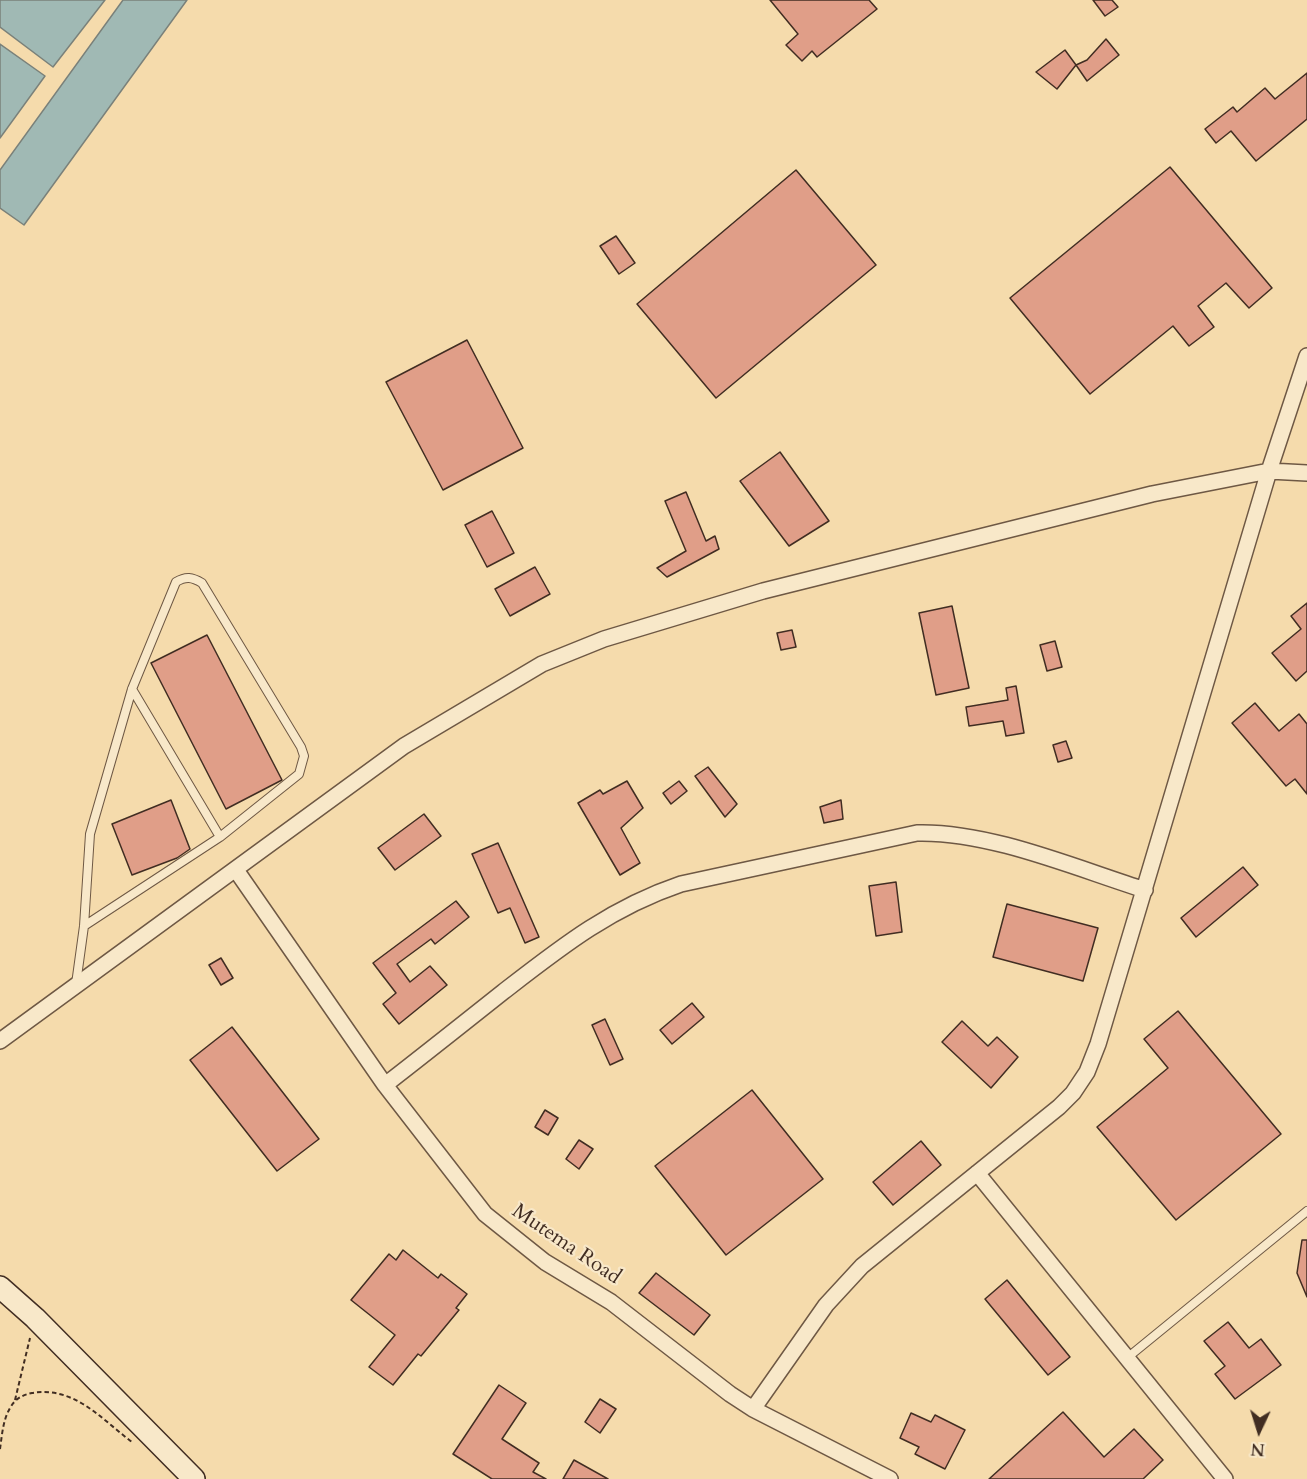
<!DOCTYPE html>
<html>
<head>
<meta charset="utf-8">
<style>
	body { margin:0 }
	#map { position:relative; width:1307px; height:1479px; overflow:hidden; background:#f5dbac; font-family:Cardo,serif }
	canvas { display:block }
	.north { position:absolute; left:1229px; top:1401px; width:60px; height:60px; -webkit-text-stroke:4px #f8e8c9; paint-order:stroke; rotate:184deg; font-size:16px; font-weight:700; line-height:24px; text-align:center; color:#412d22 }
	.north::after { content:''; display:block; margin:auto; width:21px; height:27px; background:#412d22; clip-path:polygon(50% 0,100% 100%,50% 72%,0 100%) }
</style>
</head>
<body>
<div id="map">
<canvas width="1307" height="1479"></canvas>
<div class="north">N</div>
</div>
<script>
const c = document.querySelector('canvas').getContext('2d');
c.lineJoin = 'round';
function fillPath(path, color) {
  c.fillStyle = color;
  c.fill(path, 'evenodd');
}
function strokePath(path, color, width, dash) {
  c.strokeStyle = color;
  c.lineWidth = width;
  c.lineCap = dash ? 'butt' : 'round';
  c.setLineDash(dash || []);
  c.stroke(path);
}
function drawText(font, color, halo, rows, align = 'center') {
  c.font = font + ' Cardo,serif';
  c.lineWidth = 4.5;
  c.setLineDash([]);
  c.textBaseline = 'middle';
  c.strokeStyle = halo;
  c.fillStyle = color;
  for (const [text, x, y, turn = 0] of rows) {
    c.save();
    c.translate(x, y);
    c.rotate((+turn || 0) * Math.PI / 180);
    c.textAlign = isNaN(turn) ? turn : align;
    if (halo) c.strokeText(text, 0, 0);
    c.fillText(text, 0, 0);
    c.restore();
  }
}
const water = new Path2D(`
	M0,0h105l-52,67 -53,-40z
	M123,0h64l-163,225 -24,-17v-38z
	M0,44l45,32 -45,62z`);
fillPath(water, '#a0b9b4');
strokePath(water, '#7a817a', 1.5);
const building = new Path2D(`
	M770,0h99l8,9 -60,48 -5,-6 -10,10 -16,-16 12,-11z
	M1093,0h19l6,7 -13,9z
	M1106,39l13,16 -32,26 -11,-16 11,-5z
	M1065,50l11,15 -19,24 -21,-17z
	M1307,73v46l-51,42 -25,-30 -15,12 -11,-14 28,-22 4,5 28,-24 10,11z
	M1170,167l102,121 -23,20 -23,-25 -28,23 16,21 -25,19 -16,-20 -83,68 -80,-96z
	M796,170l80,95 -160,133 -79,-94z
	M616,236l19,27 -16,11 -19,-28z
	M467,340l56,108 -80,42 -57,-108z
	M780,452l49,69 -40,25 -49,-65z
	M686,492l20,49 9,-5 4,13 -52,28 -10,-9 29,-17 -21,-50z
	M492,511l22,42 -27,14 -22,-42z
	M535,567l15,27 -40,22 -15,-27z
	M1307,603v68l-11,10 -24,-28 29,-24 -10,-13z
	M952,606l17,82 -33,7 -17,-82z
	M792,630l4,17 -15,3 -4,-17z
	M207,635l75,145 -56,29 -75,-146z
	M1055,641l7,26 -15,4 -7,-26z
	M1016,686l8,47 -18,3 -3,-15 -34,5 -3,-19 42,-7 -2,-12z
	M1255,703l24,28 20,-17 8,10v70l-12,-15 -9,7 -54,-63z
	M1066,741l6,17 -14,4 -5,-17z
	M708,767l29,37 -12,13 -30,-41z
	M627,781l16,27 -22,20 19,35 -20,12 -42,-72 22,-13 3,4z
	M679,781l8,10 -16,13 -8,-11z
	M171,800l19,49 -13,9 -45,17 -20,-51z
	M841,800l2,19 -19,4 -4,-16z
	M424,814l17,22 -46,34 -17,-22z
	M498,843l41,94 -14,6 -15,-35 -12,5 -26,-59z
	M1243,867l15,18 -62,52 -15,-19z
	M896,882l6,50 -26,4 -7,-50z
	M456,901l13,16 -34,27 -4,-5 -34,25 13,18 20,-16 17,19 -48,39 -16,-20 13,-11 -23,-30z
	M1007,904l91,24 -15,53 -90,-24z
	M221,958l12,20 -12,7 -12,-20z
	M692,1003l12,14 -32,27 -12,-14z
	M1178,1011l103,123 -105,86 -79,-93 71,-59 -24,-29z
	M605,1019l18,40 -13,6 -18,-40z
	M962,1021l26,25 9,-9 21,20 -27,31 -49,-46z
	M232,1027l87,112 -42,32 -87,-111z
	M752,1090l71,89 -97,76 -71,-89z
	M545,1110l13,8 -10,17 -13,-8z
	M579,1140l14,9 -14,20 -13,-10z
	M921,1141l20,24 -48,40 -20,-23z
	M1302,1240h5v57l-10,-24z
	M403,1250l35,28 3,-4 26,20 -11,14 3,2 -38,46 -3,-2 -25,31 -24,-18 26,-32 -44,-35 38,-46 7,6z
	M656,1273l54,42 -16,20 -55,-42z
	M1007,1280l63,77 -22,18 -63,-76z
	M1228,1322l21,26 12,-9 20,26 -46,34 -20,-25 10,-8 -21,-25z
	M499,1385l27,18 -24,36 37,24 -6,9 13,7h-54l-39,-25z
	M600,1399l16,10 -16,24 -15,-11z
	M1063,1412l41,45 30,-28 29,31 -20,19h-154z
	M911,1413l20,9 4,-7 30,15 -20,39 -30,-15 4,-7 -19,-9z
	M574,1460l34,19h-45z`);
fillPath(building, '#e09e88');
strokePath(building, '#412d22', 1.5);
const service = new Path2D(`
	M132,689l88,148
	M76,984l8,-58 6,-92 42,-145 44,-107c10,-6 16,-5 26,1l99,164 3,9 -5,18 -79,63 -136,89
	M1127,1358l180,-147`);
const minor = new Path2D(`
	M236,870l149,215 100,129 60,48 66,40 119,92 23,15 137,70
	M0,1041l404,-295 138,-82 62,-25 159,-48 389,-97 117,-23 38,2
	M385,1085c40,-31 79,-62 118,-93 58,-45 107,-84 178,-108l236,-51c72,-2 158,35 228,57
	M977,1173l248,306
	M753,1409l73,-104 36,-39 197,-159 14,-14 14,-21 11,-28 171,-573 38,-115`);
const secondary = new Path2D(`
	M0,1287l35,31 159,161`);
strokePath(service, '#6e5844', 10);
strokePath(minor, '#6e5844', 18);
strokePath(secondary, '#412d22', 24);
strokePath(new Path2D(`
	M15,1400l15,-62
	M0,1449c2,-14 3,-29 10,-41 5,-9 12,-13 22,-15 43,-7 69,26 100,49`), '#412d22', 2, [4.5, 3]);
strokePath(service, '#f8e8c9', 8);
strokePath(minor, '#f8e8c9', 15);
strokePath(secondary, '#f8e8c9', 21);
drawText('21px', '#412d22', '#f8e8c9', [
	["Mutema Road",566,1245,34]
]);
</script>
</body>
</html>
